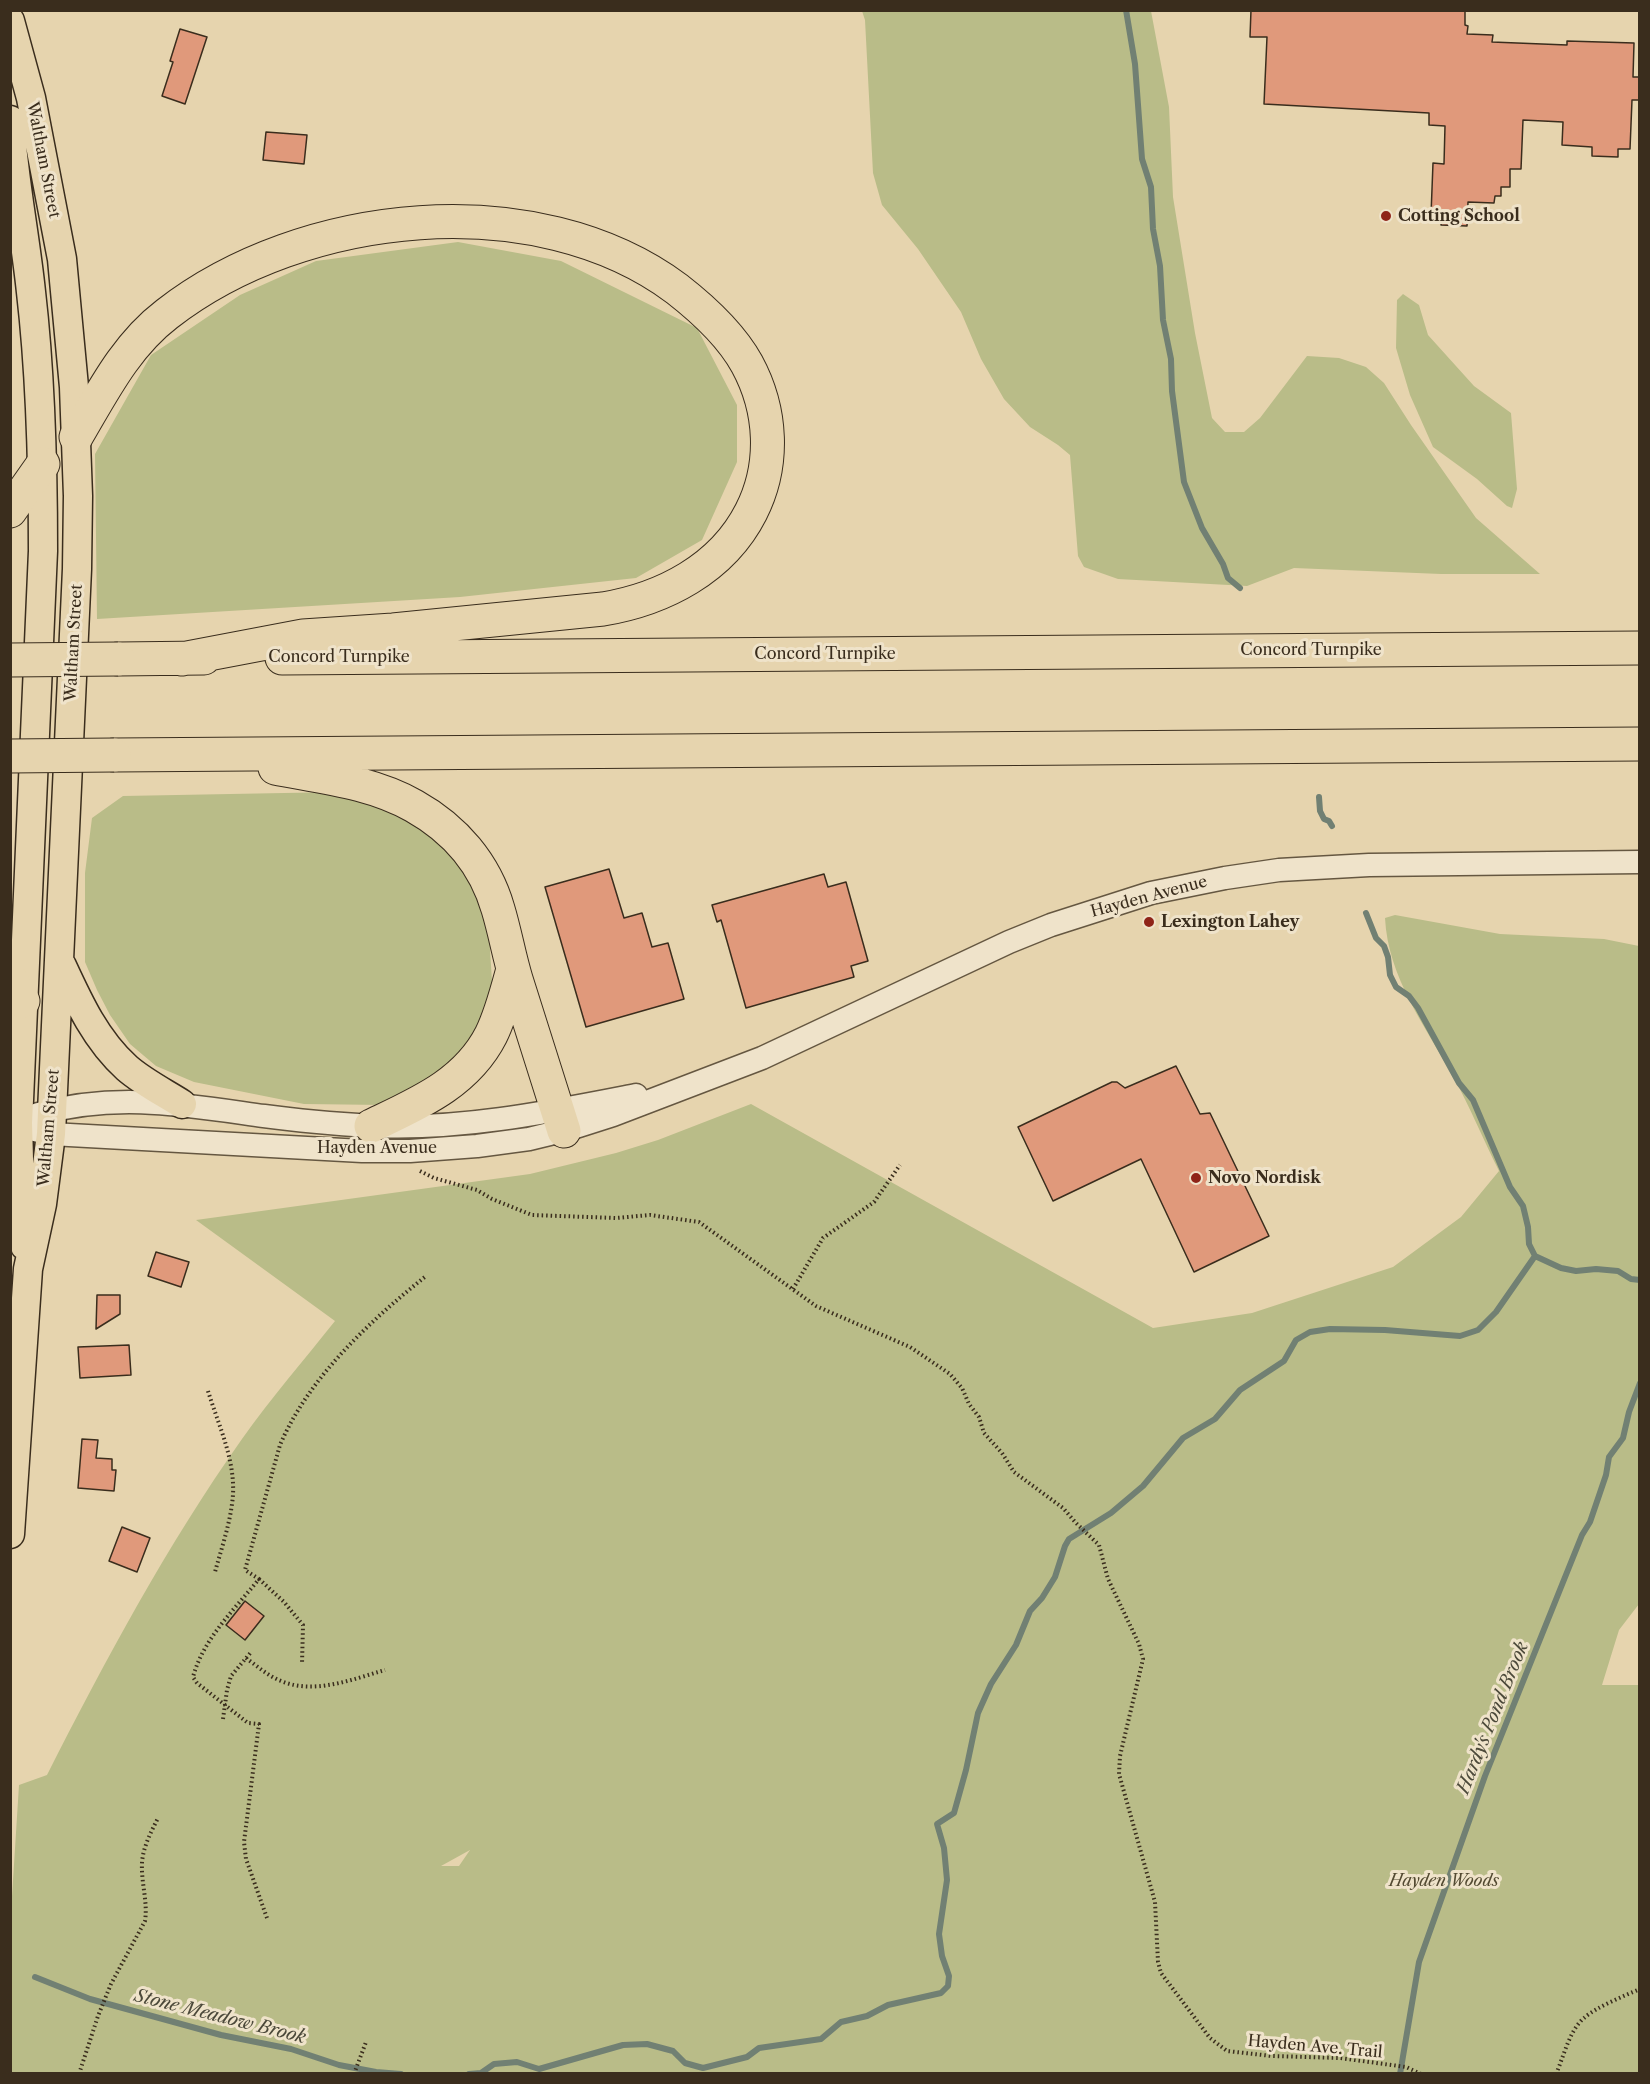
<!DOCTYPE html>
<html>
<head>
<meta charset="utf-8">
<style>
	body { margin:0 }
	#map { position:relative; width:1650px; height:2084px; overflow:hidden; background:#e6d4ae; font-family:"Libre Caslon Text",serif }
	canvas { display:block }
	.frame { position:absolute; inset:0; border:12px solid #3a2d1d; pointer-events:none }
</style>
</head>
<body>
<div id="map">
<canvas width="1650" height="2084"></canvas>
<div class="frame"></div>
</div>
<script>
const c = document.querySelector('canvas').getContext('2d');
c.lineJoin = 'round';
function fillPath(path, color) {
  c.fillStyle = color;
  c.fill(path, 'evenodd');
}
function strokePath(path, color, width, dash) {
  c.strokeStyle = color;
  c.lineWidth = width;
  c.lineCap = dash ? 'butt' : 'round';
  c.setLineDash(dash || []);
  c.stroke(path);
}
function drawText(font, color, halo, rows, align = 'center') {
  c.font = font + ' "Libre Caslon Text",serif';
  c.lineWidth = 6;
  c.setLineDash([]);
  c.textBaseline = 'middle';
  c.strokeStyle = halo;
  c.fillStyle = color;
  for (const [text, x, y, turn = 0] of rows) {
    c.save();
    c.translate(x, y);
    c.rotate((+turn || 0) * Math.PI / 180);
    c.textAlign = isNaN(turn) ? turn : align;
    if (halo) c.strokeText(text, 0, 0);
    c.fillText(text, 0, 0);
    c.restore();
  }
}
fillPath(new Path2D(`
	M862,11h289l18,96 4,90 22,136 17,85 13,14h19l16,-14 47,-62 32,2 27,9 18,16 27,42 65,93 64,56h-99l-147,-6 -47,18 -129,-7 -34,-12 -6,-11 -8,-101 -12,-10 -28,-18 -26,-28 -23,-40 -20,-47 -43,-63 -36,-44 -9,-32 -8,-153z
	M458,242l103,19 136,67 40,77v57l-35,78 -66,38 -176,19 -363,22 -2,-165 56,-99 89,-60 76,-34z
	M1403,294l16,11 9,30 46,51 37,27 6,76 -5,19 -5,-2 -30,-27 -44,-32 -23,-52 -14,-47 1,-48z
	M338,792l73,24 49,48 28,54 5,79 -34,66 -75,42 -80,-1 -110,-22 -38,-16 -26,-22 -20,-29 -13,-25 -12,-28v-89l7,-55 31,-22z
	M1395,915l105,19 104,5 35,7v658l-20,26 -17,55h37v388l-1628,1 -1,-146 9,-143 28,-10c59,-116 120,-230 195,-336 29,-41 62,-79 93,-118l-139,-101 334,-46 86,-21 42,-13 93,-36 402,224 99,-15 141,-46 68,-50 38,-46c-16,-32 -29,-64 -46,-95 -28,-50 -65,-99 -68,-158zM470,1850l-11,16h-18z`), '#b9bc88');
strokePath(new Path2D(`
	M1126,10l9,54 7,95 9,28 2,42 7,37 3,54 8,39 1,32 12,91 18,46 21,36 5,14 12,10
	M1319,797l1,14 4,8 5,2 3,5
	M1366,913l10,25 8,8 4,11 2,18 6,12 13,9 9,12 41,75 14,17 37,87 13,19 5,21 1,17 6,12 26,12 15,3 20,-2 22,2 13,8 9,1
	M35,1977l55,22 131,36 70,14 48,16 37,7 25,2
	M469,2074l12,-1 13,-9 23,-2 22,7 84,-24 24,-1 26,7 12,12 18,5 44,-11 12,-9 62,-9 20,-17 26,-6 21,-11 53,-12 7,-7 1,-10 -7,-20 -3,-22 8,-54 -3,-32 -7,-24 17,-11 12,-43 12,-57 13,-29 25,-39 14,-34 12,-13 13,-21 10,-31 4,-7 42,-26 32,-27 40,-48 32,-19 25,-29 44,-29 12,-21 14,-8 20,-3 55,1 75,6 18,-6 18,-18 39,-56
	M1400,2074l19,-112 66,-186 97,-241 8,-13 16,-47 3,-18 14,-19 6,-26 11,-29`), '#718073', 6);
const building = new Path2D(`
	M1251,10h214v15l3,1 -1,8 26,1 -1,7 75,3v-4l67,2 -1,34h7v23h-8l-2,49h-12v8l-26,-1v-9l-30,-2 1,-23 -40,-2 -2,49h-11v18h-9v9h-6l-1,7 -26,-1 -1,24 -26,-1 1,-9 -11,-1 2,-52 11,1 1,-38 -16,-1v-12l-165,-9 3,-67h-17z
	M180,29l27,8 -22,67 -23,-8 11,-34 -3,-1z
	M266,132l41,3 -3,29 -41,-4z
	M609,869l15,49 18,-5 10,34 16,-4 16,56 -98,28 -41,-140z
	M824,874l4,13 18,-5 22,79 -17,5 3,11 -108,31 -25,-88 -4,2 -5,-17z
	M1176,1066l24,48 10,-1 59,123 -75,36 -53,-113 -88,42 -35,-74 94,-45h5l8,6z
	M156,1252l33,10 -8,25 -33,-11z
	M97,1295h23v19l-24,15z
	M129,1345l2,30 -51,3 -2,-31z
	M82,1439l16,1 -2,18 16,1v11h4l-2,21 -36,-3z
	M122,1527l28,11 -13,34 -28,-11z
	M245,1601l19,15 -19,24 -19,-15z`);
fillPath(building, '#e0997b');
strokePath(building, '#3a2d1d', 1.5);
const tertiary = new Path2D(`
	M38,1114c79,-22 147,-9 226,2 36,5 73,8 109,10 89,4 176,-14 263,-31
	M18,1123l17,7 16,4 311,17h48l67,-5 52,-7 37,-9 47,-15 149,-57 247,-116 42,-17 100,-32 74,-15 54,-8 90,-5 271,-3`);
const primary = new Path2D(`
	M10,21l21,77 31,161 12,128 4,109 -1,73 -26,565 -9,70 -14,65 -18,265
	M10,120c3,57 15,114 21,172 10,86 12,172 12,259l-25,572 2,73 5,50
	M62,966c17,37 34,74 65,102 16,14 36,24 55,36`);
const motorway = new Path2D(`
	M76,437c26,-44 49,-91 91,-123 135,-105 369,-130 510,-25 27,21 54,46 70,75 25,46 28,101 4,148 -29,57 -88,87 -148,97l-210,21 -90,6 -121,23
	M10,511l33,-47
	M282,658l1358,-10
	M118,659l86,-1
	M114,755l1526,-11
	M275,768c47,9 97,14 139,38 41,23 71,58 84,103 7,23 11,47 18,70 16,51 32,101 48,152
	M10,978l13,23
	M371,1126c46,-22 95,-42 120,-91 10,-20 16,-44 22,-66`);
strokePath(tertiary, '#655741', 25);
strokePath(primary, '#3a2d1d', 31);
strokePath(motorway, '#3a2d1d', 35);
strokePath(new Path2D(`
	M420,1171l14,7 43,12 15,9 40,16 84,3 34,-3 49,7 117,84 94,41 40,27 12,14 7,16 10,13 5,16 18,20 12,19 49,36 13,15 23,22 9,34 31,65 4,15 -23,97 -1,18 36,128 3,60 3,11 49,65 17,13 45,5 68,2 66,9 15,7
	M793,1289l30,-51 51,-36 26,-37
	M208,1391c11,36 30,74 24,113 -3,23 -11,46 -17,68
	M259,1579l25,23 19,23 -1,39
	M246,1658c11,8 22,18 35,23 34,14 72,-2 104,-11
	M223,1719l4,-29 4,-14 21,-25
	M267,1918l-21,-59 -2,-17 15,-118 -11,-1 -51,-40 -4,-6c10,-38 42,-68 66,-98l-14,-9 35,-125c29,-68 90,-124 146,-169
	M79,2074l19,-58 13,-32 34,-63c3,-19 -4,-38 -3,-58 1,-16 9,-31 16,-45
	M354,2074l12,-32
	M1556,2074c8,-18 13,-43 28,-56 12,-11 40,-22 56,-29`), '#3a2d1d', 4, [1.5, 3]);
strokePath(tertiary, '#efe3ca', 22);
strokePath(primary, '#e6d4ae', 28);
strokePath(motorway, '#e6d4ae', 33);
const motorwayBridge = new Path2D(`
	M10,660l108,-1
	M10,756l104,-1`);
strokePath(motorwayBridge, '#3a2d1d', 35, []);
strokePath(motorwayBridge, '#e6d4ae', 33);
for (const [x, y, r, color] of [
	[1386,216,6,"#8f2418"],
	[1149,922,6,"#8f2418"],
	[1196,1178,6,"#8f2418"]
]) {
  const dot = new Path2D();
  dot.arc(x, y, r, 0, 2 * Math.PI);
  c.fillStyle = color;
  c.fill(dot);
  strokePath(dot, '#efe3ca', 2);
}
drawText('16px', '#3a2d1d', '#efe3ca', [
	["Waltham Street",43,160,79],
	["Waltham Street",74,643,-87],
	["Concord Turnpike",1311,650],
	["Concord Turnpike",825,654],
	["Concord Turnpike",339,657],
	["Hayden Avenue",1149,897,-15],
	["Waltham Street",49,1128,-85],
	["Hayden Avenue",377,1148],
	["Hayden Ave. Trail",1315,2047,5]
]);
drawText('bold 16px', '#3a2d1d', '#efe3ca', [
	["Cotting School",1398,216],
	["Lexington Lahey",1161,922],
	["Novo Nordisk",1208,1178]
], 'left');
drawText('italic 16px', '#534a32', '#efe3ca', [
	["Hayden Woods",1444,1881]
]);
drawText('italic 18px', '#4c493a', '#efe3ca', [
	["Hardy's Pond Brook",1493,1718,-68],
	["Stone Meadow Brook",220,2017,14]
]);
</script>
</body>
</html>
